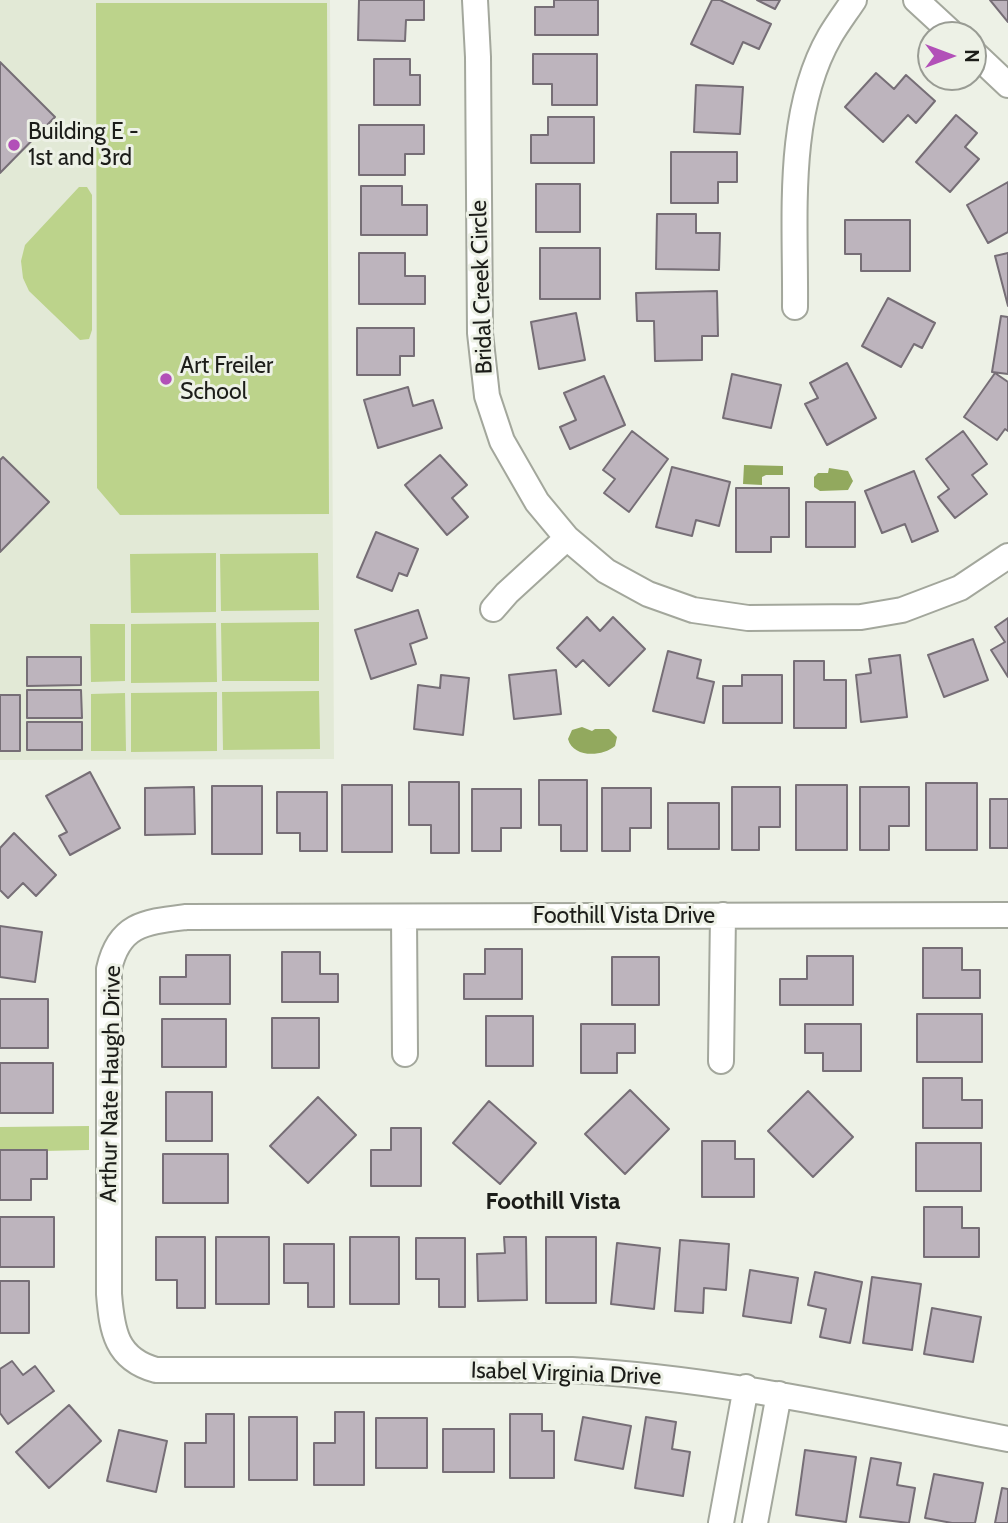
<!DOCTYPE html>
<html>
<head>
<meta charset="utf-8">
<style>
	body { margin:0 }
	#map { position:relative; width:1008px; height:1523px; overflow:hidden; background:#edf1e6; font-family:Cabin,sans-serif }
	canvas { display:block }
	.north { position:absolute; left:917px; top:21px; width:70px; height:70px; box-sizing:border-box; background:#edf1e6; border:2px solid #999c94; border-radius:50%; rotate:90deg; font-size:19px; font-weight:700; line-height:28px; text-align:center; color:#1c1d19 }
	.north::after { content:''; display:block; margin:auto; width:24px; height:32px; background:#b250b8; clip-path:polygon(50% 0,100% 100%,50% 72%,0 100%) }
</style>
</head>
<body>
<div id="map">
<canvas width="1008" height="1523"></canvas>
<div class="north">N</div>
</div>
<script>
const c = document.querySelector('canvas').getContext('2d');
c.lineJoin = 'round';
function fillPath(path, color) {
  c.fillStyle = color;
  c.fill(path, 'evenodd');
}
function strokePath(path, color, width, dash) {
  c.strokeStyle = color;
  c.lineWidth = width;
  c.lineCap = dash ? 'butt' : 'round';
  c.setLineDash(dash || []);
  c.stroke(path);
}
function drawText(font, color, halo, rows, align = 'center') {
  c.font = font + ' Cabin,sans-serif';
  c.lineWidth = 6;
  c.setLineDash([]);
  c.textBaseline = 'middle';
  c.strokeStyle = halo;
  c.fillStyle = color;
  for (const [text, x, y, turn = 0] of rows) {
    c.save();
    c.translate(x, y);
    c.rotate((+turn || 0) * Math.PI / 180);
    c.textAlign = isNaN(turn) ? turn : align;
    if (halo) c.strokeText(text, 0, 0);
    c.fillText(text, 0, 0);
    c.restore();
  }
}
fillPath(new Path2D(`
	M0,0h330l4,759 -334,1z`), '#e2e9d6');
fillPath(new Path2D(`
	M96,3h231l2,511 -209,1 -23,-27z
	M79,187h8l5,8v135l-3,9 -9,1 -51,-49 -6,-13 -2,-17 4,-16z
	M216,553v59l-85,1 -1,-59z
	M318,553l1,57 -98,1 -1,-57z
	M319,622v59h-97l-1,-58z
	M216,623l1,59 -86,1v-59z
	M90,624h35v57l-34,1z
	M319,691l1,58 -97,1 -1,-58z
	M217,692v59l-86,1v-59z
	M125,693l1,58h-35v-57z
	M89,1126v24l-89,2v-25z`), '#bcd38b');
fillPath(new Path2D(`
	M744,465l39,1v9h-17l-4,2v8l-19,-1z
	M829,468l19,3 5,10 -5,9 -28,1 -6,-4v-10l4,-4h10z
	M582,727l10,4 3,-2h14l8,8 -2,9c-13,11 -42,12 -47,-7l4,-9z`), '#92a95e');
const building = new Path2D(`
	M359,0h65v20h-18l-1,21 -47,-1z
	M554,0h44v35h-63v-28h19z
	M712,0h8l51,24 -12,25 -16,-7 -10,22 -42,-20z
	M757,0h23l-5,9z
	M990,0h18v22z
	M533,54h64v51h-45v-21h-19z
	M374,59h36v16h10v30h-46z
	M0,62l55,55 -55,56z
	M876,73l18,16 12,-14 29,26 -19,22 -8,-8 -25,27 -38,-35z
	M696,85l47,2 -3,47 -46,-2z
	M956,115l21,18 -12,14 14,12 -29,33 -34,-30z
	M548,117h46v46h-63v-28h17z
	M359,125h65v29h-19v21h-46z
	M671,152h66v30h-19v21h-47z
	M1008,182v50l-20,11 -21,-38z
	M536,184h44v48h-44z
	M361,186h41v19h25v30h-66z
	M657,214h39v19h24l-1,37 -63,-1z
	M845,220h65v51h-49v-17h-16z
	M540,248h60v51h-60z
	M359,253h46v23h20v28h-66z
	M1008,253v53l-13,-50z
	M717,291l1,45h-16v24l-47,1 -1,-40h-17l-1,-28z
	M888,298l47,25 -13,25 -8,-4 -13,23 -39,-21z
	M576,313l9,47 -46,9 -8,-47z
	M1001,316l7,1v57l-16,-2z
	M357,328h57v28h-14v19h-43z
	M847,363l29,55 -49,27 -22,-41 13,-6 -8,-15z
	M995,373l13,9v49l-3,-2 -8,11 -33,-23z
	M732,374l49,11 -10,43 -48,-10z
	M604,376l21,49 -55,24 -10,-22 16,-7 -12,-27z
	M408,387l5,19 20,-6 9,28 -64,20 -14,-48z
	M632,431l36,28 -39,53 -25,-19 11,-14 -12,-9z
	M963,431l24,33 -15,11 15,19 -32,24 -17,-21 11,-8 -23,-30z
	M440,455l27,30 -15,13 16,19 -21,18 -42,-50z
	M3,457l46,45 -49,50v-92z
	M672,467l58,15 -11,44 -23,-6 -4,16 -36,-9z
	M914,471l24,60 -26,11 -7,-18 -23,9 -17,-42z
	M736,488h53v49h-18v15h-35z
	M806,502h49v45h-49z
	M376,532l42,17 -11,27 -8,-3 -7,18 -35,-14z
	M418,610l9,28 -17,6 6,20 -45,15 -16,-49z
	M587,617l13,14 13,-14 32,32 -36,37 -26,-26 -7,7 -19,-19z
	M1008,618v59l-17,-27 14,-8 -10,-15z
	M973,639l15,41 -44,17 -16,-42z
	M668,651l33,9 -4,18 17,4 -10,41 -51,-12z
	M900,655l7,62 -46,5 -5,-47 15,-2 -2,-14z
	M27,657h54v28l-54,1z
	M794,661h30v19h22v48h-52z
	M556,670l5,44 -47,5 -5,-44z
	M441,675l28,3 -6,57 -49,-6 4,-44 22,3z
	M742,675h40v48h-59v-37h19z
	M27,690h54l1,28h-55z
	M0,695h20v56h-20z
	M27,722h55v28h-55z
	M90,772l30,56 -50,27 -11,-19 8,-4 -21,-36z
	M539,780h48v71h-26v-26h-22z
	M409,782h50v71h-28v-28h-22z
	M926,783h51v67h-51z
	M342,785h50v67h-50z
	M796,785h51v65h-51z
	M212,786h50v68h-50z
	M194,787l1,47 -50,1v-47z
	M732,787h48v40h-21v23h-27z
	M860,787h49v39h-20v24h-29z
	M602,788h49v40h-21v23h-28z
	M472,789h49v39h-20v23h-29z
	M277,792h50v59h-27v-18h-23z
	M990,799h18v49h-18z
	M668,803h51v46h-51z
	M14,833l42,42 -20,21 -13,-13 -15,15 -8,-8v-42z
	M0,926l42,6 -7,50 -35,-5z
	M923,948h39v22h18v28h-57z
	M485,949h37v50h-58v-25h21z
	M282,952h38v22h18v28h-56z
	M186,955h44v49h-70v-27h26z
	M807,956h46v49h-73v-26h27z
	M612,957h47v48h-47z
	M0,999h48v49h-48z
	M917,1014h65v48h-65z
	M486,1016h47v50h-47z
	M272,1018h47v50h-47z
	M162,1019h64v48h-64z
	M581,1024h54v29h-18v20h-36z
	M805,1024h56v47h-38v-18h-18z
	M0,1063h53v50h-53z
	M923,1078h39v22h20v28h-59z
	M630,1090l39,39 -44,45 -40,-40z
	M808,1091l45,46 -40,40 -45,-46z
	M166,1092h46v49h-46z
	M318,1097l38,38 -48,48 -38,-37z
	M489,1101l47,42 -36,41 -47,-41z
	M391,1128h30v58h-50v-36h20z
	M702,1141h33v18h19v38h-52z
	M916,1143h65v48h-65z
	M0,1150h47v29h-16v21h-31z
	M163,1154h65v49h-65z
	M924,1207h38v21h17v29h-55z
	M0,1217h54v50h-54z
	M156,1237h49v71h-28v-28h-21z
	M216,1237h53v67h-53z
	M350,1237h49v67h-49z
	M504,1237h22l1,63 -49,1 -1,-47 28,-1z
	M546,1237h50v66h-50z
	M416,1238h49v69h-26v-28h-23z
	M680,1240l49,4 -3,46 -22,-2 -1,25 -28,-2z
	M617,1243l43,5 -6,61 -43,-5z
	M284,1244h50v63h-26v-24h-24z
	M750,1270l48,8 -7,45 -48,-7z
	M815,1272l47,10 -12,61 -30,-6 6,-28 -18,-4z
	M872,1277l49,7 -9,66 -49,-7z
	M0,1281h29v52h-29z
	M932,1308l49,9 -8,45 -49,-8z
	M12,1361l11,14 12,-9 19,25 -46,33 -8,-11v-44z
	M69,1405l32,36 -52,47 -33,-36z
	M335,1412h29v73h-50v-42h21z
	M206,1414h28v73h-49v-44h21z
	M510,1414h32v17h12v47h-44z
	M249,1417h48v63h-48z
	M583,1417l48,9 -8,43 -48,-9z
	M646,1417l30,5 -4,27 18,3 -7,44 -48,-8z
	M376,1418h51v50h-51z
	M443,1429h51v43h-51z
	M119,1430l48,11 -11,51 -49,-11z
	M805,1450l51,7 -10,65 -50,-7z
	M871,1458l30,5 -4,22 18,3 -6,35 -49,-6z
	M934,1474l49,9 -8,40h-23l-27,-5z
	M1002,1488l6,1v34h-13z`);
fillPath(building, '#bdb4bd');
strokePath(building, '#766e76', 2);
const street = new Path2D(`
	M475,0l3,57 2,276 7,63 15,45 35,61 30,36 39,33 42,23 45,16 55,8 113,-1 41,-7 58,-22 48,-32
	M916,0l38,35
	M973,52l35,33
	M795,307c1,-87 -10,-193 35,-271 7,-12 16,-24 24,-36
	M493,609l14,-16 60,-55
	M1008,915l-822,2c-41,5 -67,7 -77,52v325c3,37 7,65 47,76h416c148,8 291,41 436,69
	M404,917l1,137
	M721,1061l2,-146
	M721,1523l25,-136
	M755,1523l24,-129`);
strokePath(street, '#a3a79c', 28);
strokePath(street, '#fff', 24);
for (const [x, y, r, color] of [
	[14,145,7,"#b250b8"],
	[166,379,7,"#b250b8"]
]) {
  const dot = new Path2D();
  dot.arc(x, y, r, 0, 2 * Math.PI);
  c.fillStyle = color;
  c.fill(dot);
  strokePath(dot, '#edf1e6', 2.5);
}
drawText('23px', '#1c1d19', '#edf1e6', [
	["Building E -",28,132],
	["1st and 3rd",28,158],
	["Art Freiler",180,366],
	["School",180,392]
], 'left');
drawText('23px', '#1c1d19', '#edf1e6', [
	["Bridal Creek Circle",482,287,-92],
	["Foothill Vista Drive",624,916],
	["Arthur Nate Haugh Drive",111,1084,-89],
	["Isabel Virginia Drive",566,1374,2]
]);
drawText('bold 24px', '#1c1d19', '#edf1e6', [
	["Foothill Vista",553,1202]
]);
</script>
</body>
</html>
